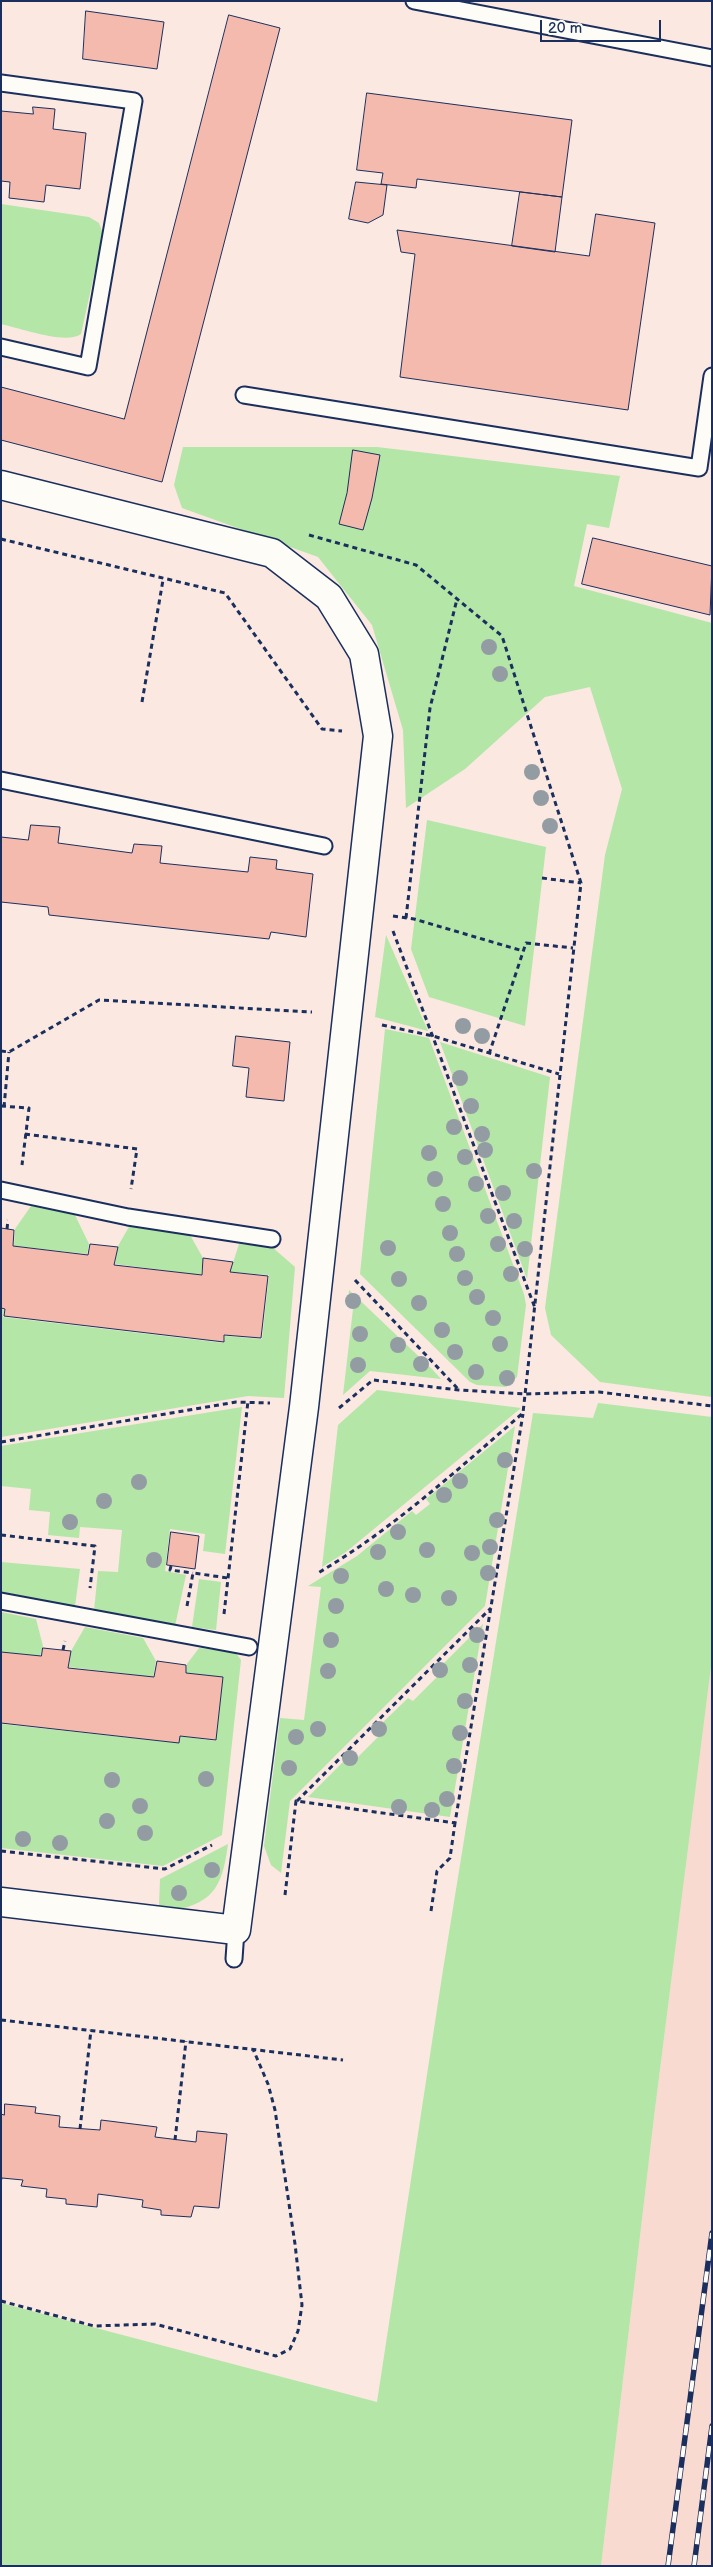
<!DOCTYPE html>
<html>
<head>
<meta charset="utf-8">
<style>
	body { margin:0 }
	#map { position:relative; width:713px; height:2567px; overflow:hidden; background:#fae8e1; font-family:"Balsamiq Sans",sans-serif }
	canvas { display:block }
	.frame { position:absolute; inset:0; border:2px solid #1b2f5e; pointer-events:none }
	.scale { position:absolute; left:540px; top:20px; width:121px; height:22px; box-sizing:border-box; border:2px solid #1b2f5e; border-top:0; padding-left:6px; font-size:15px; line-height:18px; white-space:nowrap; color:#1b2f5e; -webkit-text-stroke:4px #fdfcf7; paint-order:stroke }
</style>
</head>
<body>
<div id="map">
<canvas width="713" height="2567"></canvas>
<div class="frame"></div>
<div class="scale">20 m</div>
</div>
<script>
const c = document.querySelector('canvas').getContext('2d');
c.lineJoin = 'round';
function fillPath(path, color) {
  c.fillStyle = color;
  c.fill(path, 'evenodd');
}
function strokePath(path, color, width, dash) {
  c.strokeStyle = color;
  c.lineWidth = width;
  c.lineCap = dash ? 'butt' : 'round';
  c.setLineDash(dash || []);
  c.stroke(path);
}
fillPath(new Path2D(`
	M712,1659v907h-111l54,-457z`), '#f8dad1');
fillPath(new Path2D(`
	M1,204l88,13 10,6 4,11 -22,100c-15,11 -61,-6 -80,-10z
	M183,447h194l243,29 -11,52 -22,-4 -13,62 138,37v774l-112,-15 -49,-47 -6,-27 60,-453 17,-66 -32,-102 -45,10 -80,72 -59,39 -3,-78 -31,-105 -54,-68 -136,-49 -8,-23z
	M427,820l119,27 -21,179 -96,-29 -18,-48z
	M386,935l42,96 -53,-14z
	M385,1029l44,9 95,256 2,11 -9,72 -11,10 -29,-2 -7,-3 -110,-108z
	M440,1042l110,35 -23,202z
	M31,1206l43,7 15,31 -2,10 -73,-8 1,-17z
	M130,1225l60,10 13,23 -2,17 -86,-11 3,-18z
	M239,1244l33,3 23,20 -11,131 -36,-2 -247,41v-128l3,1 -1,7 221,26 1,-7 37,3 7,-64 -39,-3z
	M349,1290l83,79 9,10 -71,-8 -27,24 10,-86 -5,-6z
	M377,1390l144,18 -175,144 -24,15 16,-142z
	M598,1403l114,14v242l-57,450 -54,457h-600v-263l376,99 66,-432 90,-557 60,5z
	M242,1407l-17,147 -22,-3 2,-17 -35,-5 -5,42 21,4 -11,51 -81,-15 4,-40 20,1 4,-42 -42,-3 -1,11 -31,-3 2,-23 -21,-2 2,-21 -30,-3v-40z
	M515,1426l-30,180 -195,195 -9,72 -10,-8 -7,-19 16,-128 24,2 17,-133 -13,-1 49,-30 55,-45 4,4 14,-11 -4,-5z
	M1,1562l79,7 -5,37 -74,-14z
	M199,1579l22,3 -5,48 -24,-3z
	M1,1612l35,7 7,27 -3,10 -39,-4z
	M483,1624l-33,193 -142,-20 41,-41 6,4 24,-24 -5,-5 34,-33 5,3 25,-25 -3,-4z
	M85,1627l58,11 13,23 -3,16 -84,-10 2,-16z
	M199,1648l36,4 6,8 -19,175 -59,31 -162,-18v-124l178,19 1,-7 36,5 7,-64 -37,-4 1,-9z
	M228,1844c-6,46 -16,60 -62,68l-7,-5 1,-28z`), '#b3e6a7');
const building = new Path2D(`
	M86,11l78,11 -7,47 -74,-10z
	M229,15l51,13 -118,454 -161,-42v-53l123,32z
	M367,93l205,27 -10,77 -145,-18 -1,9 -35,-4 2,-11 -26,-3z
	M33,107l22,2 -2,20 33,4 -6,56 -34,-4 -2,17 -35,-4 1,-16 -9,-1v-70l32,3z
	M356,182l31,3 -4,30 -15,8 -19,-4z
	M520,192l42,5 -7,55 -43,-6z
	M596,214l59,9 -27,187 -228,-33 15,-123 -14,-2 -4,-22 192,26z
	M353,450l27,5 -8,43 -9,32 -24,-6 8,-31z
	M593,538l119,28 -2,49 -128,-31z
	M31,825l29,2 -2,16 74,10 2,-9 28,2 -2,17 88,9 2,-15 27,3 -1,9 37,5 -7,63 -35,-5 -2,7 -220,-24 -1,-8 -47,-5v-65l27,3z
	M236,1036l54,6 -6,59 -38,-4 3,-29 -16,-2z
	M1,1228l13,2 -1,16 75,9 2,-11 28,3 -4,18 88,10 1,-17 30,4 -3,10 38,4 -7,62 -37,-3v7l-220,-26 1,-7 -4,-1z
	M171,1532l28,4 -4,33 -28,-4z
	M43,1648l28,3 -3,17 86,9 3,-16 29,4v8l37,4 -7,63 -36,-4 -1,7 -178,-20v-71l40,4z
	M5,2104l31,3 -1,6 25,3 -1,11 41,3 1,-10 56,7 -2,10 41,5 1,-11 30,3 -8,74 -25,-2 -3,11 -30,-2v-5l-19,-3 1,-7 -45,-6 -1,13 -31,-3v-5l-20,-2 1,-8 -26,-3 2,-6 -21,-2 -1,4v-68l3,1z`);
fillPath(building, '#f4baad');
strokePath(building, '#1b2f5e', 1);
const service = new Path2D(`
	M414,1l298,57
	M1,83l133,18 -46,266 -87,-20
	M244,395l455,73 13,-92
	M1,780l323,66
	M1,1190l127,27 144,22
	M1,1601l248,46
	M234,1959l2,-29`);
const minor = new Path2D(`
	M1,485l271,68 57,44 35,57 14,82 -74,671 -68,523 -235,-28`);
strokePath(service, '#1b2f5e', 19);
strokePath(minor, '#1b2f5e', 31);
strokePath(new Path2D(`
	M309,535l107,30 86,71 79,247 -58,530c-66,57 -130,116 -205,160
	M1,539l224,54 97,136 20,2
	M142,702l21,-122
	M542,878l39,5
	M393,916l21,3 109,32
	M406,918l24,-210 27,-109
	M393,931l142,377
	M382,1025l51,11 126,38
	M1,1051l8,1 90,-52 213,12
	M489,1054l37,-111 47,5
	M1,1106l28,2 -7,57
	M4,1107l5,-55
	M25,1134l112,15 -6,40
	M7,1229l1,-9
	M355,1280l104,110
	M339,1408l34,-28 86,10 67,4 73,-2 113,14
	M1,1442l235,-40 34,1
	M1,1535l94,11 -5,42
	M171,1566l-1,4 23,3
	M187,1606l6,-33 35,5
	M224,1614l24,-213
	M63,1650l2,-9
	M297,1801l194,-193
	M1,1851l164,18 47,-24
	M285,1895l11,-94 159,22 68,-409
	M431,1911l6,-40 13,-13 5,-35
	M1,2020l342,40
	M80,2129l11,-99
	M175,2140l11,-99
	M1,2301l93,25 61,-2 121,32 14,-7 8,-18 4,-26 -7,-61 -20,-134 -7,-26 -15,-35`), '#1b2f5e', 3, [5, 4]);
strokePath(service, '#fdfcf7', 15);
strokePath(minor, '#fdfcf7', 28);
const rail = new Path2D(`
	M668,2566l44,-333
	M694,2566l18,-140`);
strokePath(rail, '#1b2f5e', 5.5);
strokePath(rail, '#fdfcf7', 4, [11]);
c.fillStyle = '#949ca3';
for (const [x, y] of [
	[489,647],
	[500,674],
	[532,772],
	[541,798],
	[550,826],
	[463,1026],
	[482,1036],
	[460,1078],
	[471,1106],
	[454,1127],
	[482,1134],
	[485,1150],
	[429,1153],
	[465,1157],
	[534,1171],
	[435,1179],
	[476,1184],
	[503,1193],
	[443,1204],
	[488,1216],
	[514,1221],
	[450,1233],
	[498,1244],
	[388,1248],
	[525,1249],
	[457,1254],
	[511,1274],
	[465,1278],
	[399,1279],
	[477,1297],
	[353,1301],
	[419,1303],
	[493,1318],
	[442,1330],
	[360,1334],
	[500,1344],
	[398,1345],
	[455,1352],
	[421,1364],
	[358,1365],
	[476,1372],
	[507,1378],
	[505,1460],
	[460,1481],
	[139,1482],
	[444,1495],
	[104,1501],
	[497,1520],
	[70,1522],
	[398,1532],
	[490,1547],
	[427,1550],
	[378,1552],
	[472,1553],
	[154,1560],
	[488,1573],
	[341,1576],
	[386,1589],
	[413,1595],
	[449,1598],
	[336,1606],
	[477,1635],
	[331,1640],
	[470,1665],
	[440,1670],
	[328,1671],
	[465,1701],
	[318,1729],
	[379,1729],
	[460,1733],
	[296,1737],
	[350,1758],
	[454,1766],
	[289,1768],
	[206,1779],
	[112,1780],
	[447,1799],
	[140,1806],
	[399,1807],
	[432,1810],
	[107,1821],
	[145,1833],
	[23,1839],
	[60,1843],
	[212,1870],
	[179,1893]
]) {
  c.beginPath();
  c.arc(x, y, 8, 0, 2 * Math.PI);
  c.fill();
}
</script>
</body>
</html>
